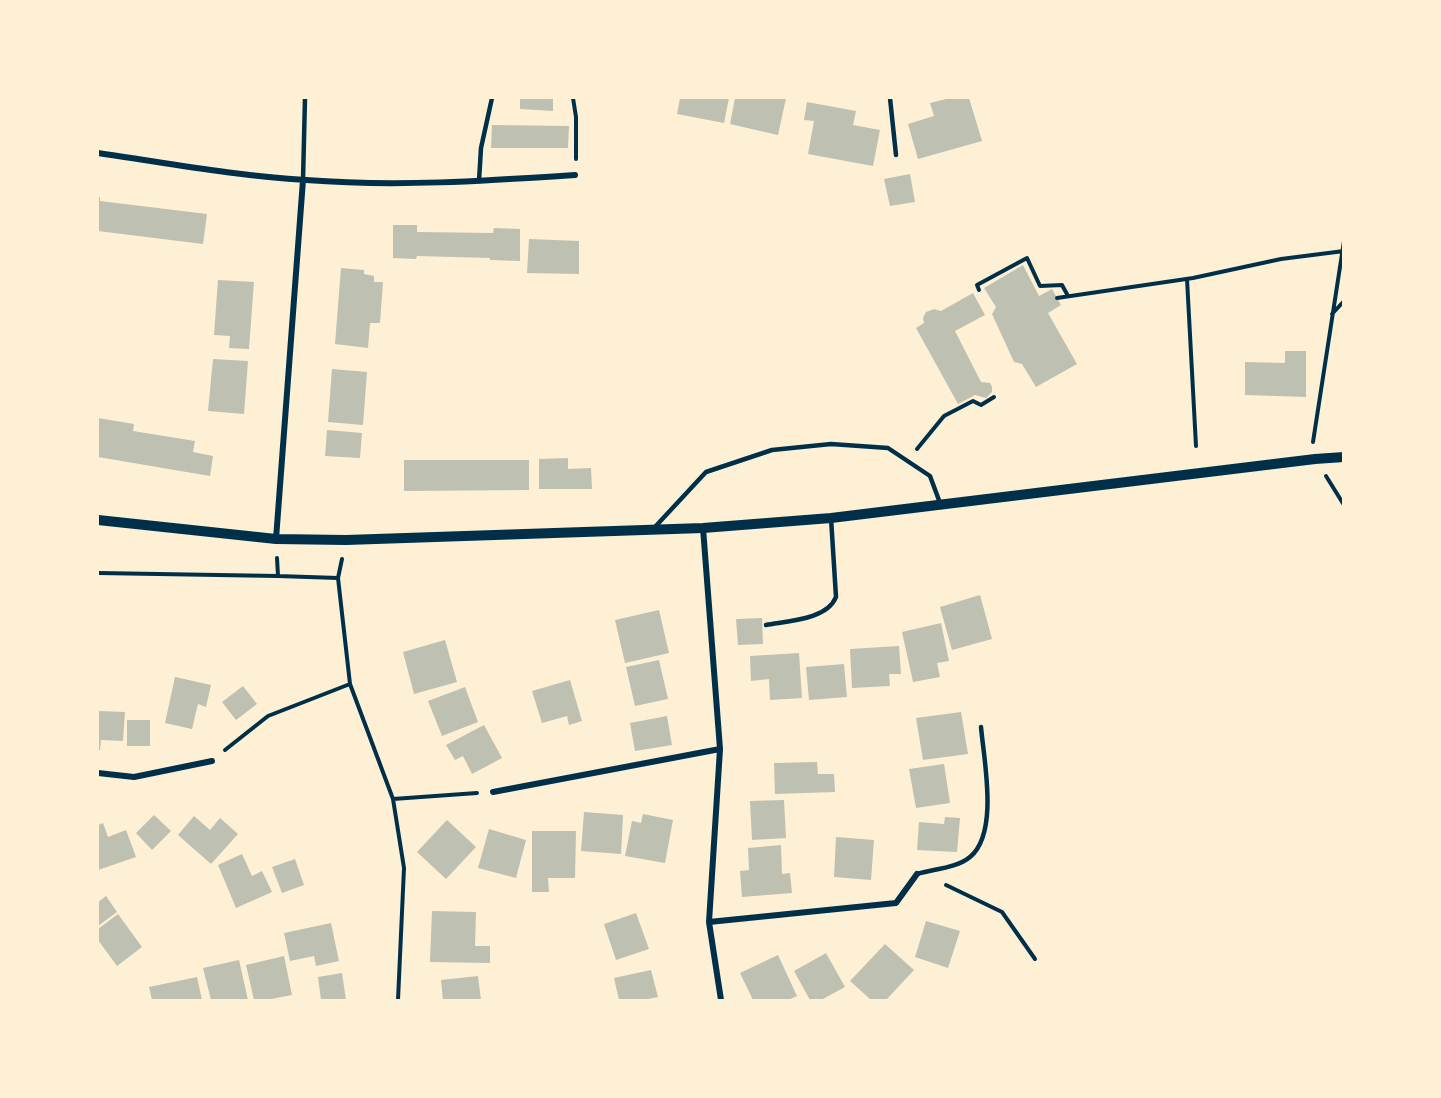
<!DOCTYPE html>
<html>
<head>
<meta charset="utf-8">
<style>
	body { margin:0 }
	#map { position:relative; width:1441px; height:1098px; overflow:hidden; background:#fdf0d5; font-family:"Space Grotesk",sans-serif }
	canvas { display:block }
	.frame { position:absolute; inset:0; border:99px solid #fdf0d5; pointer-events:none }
</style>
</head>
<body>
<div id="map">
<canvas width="1441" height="1098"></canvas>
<div class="frame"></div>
</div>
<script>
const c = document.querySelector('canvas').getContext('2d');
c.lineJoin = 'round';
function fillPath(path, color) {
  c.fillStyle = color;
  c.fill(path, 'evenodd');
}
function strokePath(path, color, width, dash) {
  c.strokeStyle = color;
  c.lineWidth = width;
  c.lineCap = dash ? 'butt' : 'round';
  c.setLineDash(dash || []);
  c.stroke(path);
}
fillPath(new Path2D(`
	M520,98h33v13l-33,-2z
	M680,98h49l-5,25 -47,-9z
	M735,98h51l-8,37 -48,-11z
	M950,98h19l13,43 -64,18 -10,-35 26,-8 -4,-13z
	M807,102l49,9 -3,14 27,5 -7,36 -65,-12 6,-33 -10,-1z
	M492,125l77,1 -1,22h-77z
	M910,174l5,28 -25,4 -6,-27z
	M98,197h2v4l107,13 -4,30 -105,-13z
	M393,225h24v7l76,1 1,-5 26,1v32l-30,-1v-2l-73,-2 -1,3 -23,-1z
	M529,239l50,2v33l-52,-1z
	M1023,265l16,31 13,-7 9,16 -13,8 29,51 -41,23 -14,-23 -8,-2 -22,-48 4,-7 -12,-19z
	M341,268l23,2v4l10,2v6h9l-3,41h-10l-2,25 -33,-4z
	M218,280l36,2 -5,67 -20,-1 1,-12 -16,-1z
	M973,293l12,22 -30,16 26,51 9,1 2,4v5l-6,6 -11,-3 -17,9 -42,-76 8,-5 -1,-5 3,-6 8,-3 7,2z
	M1285,351h21v46l-61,-2v-33l40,1z
	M213,359l35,2 -4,53 -36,-3z
	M332,369l35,3 -4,53 -35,-3z
	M98,418l36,6 -1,7 62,10 -2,11 20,4 -3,20 -112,-19z
	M327,430l35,3 -2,25 -35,-2z
	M568,458v11l23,-1 1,21h-53v-30z
	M404,460h125v30l-125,1z
	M980,595l12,44 -40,11 -12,-43z
	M659,610l10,43 -44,10 -10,-43z
	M762,618l1,26 -25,1 -2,-26z
	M941,623l8,38 -12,2 3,14 -27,5 -11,-50z
	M445,640l12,42 -43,12 -11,-42z
	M899,646l2,28h-12l1,12 -38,2 -2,-39z
	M799,653l3,45 -32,2 -1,-21 -18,2 -1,-25z
	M659,660l9,39 -33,7 -9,-39z
	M844,664l3,33 -38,3 -3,-33z
	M175,677l36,8 -5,22 -8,-3 -6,25 -27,-6z
	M570,680l12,41 -13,4 -2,-9 -25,7 -10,-32z
	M243,686l14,18 -21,16 -14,-18z
	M465,687l13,35 -36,14 -14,-35z
	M98,711l27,1 -2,29 -22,-1 -1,10h-2z
	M961,712l7,42 -45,6 -7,-42z
	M667,716l5,29 -37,6 -5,-28z
	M127,720h23v26h-23z
	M484,725l18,33 -30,16 -9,-18 -8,4 -9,-15z
	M817,762l1,12h16l1,18 -60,2 -1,-31z
	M944,764l6,39 -34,5 -7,-39z
	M784,800l2,38 -34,2 -2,-39z
	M584,812l39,3 -2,39 -40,-3z
	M643,814l30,6 -8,43 -40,-7 7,-35 9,2z
	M154,815l17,16 -19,19 -16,-17z
	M194,816l16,14 10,-12 18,16 -27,30 -33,-29z
	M945,817l15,1 -3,34 -40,-2 2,-28 25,2z
	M447,820l29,27 -30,32 -29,-27z
	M103,823l5,14 18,-7 10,27 -38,13v-45z
	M489,829l37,11 -10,38 -38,-10z
	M532,831h44l-1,47h-27l1,14h-17z
	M836,837l38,3 -3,40 -37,-3z
	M781,845l1,29 8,-1 2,20 -50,4 -2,-26 9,-1 -1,-22z
	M242,854l10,22 10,-5 10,21 -36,16 -18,-43z
	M295,859l9,26 -22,8 -10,-26z
	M106,896l11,16 -19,14v-24z
	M432,911l44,1 -1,34h15v17l-60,-1z
	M636,913l13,36 -33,11 -12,-36z
	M118,914l24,33 -25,19 -19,-26v-11z
	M926,921l34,10 -12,37 -33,-11z
	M331,923l8,38 -23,5 -2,-10 -24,5 -6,-28z
	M885,944l29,26 -28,30h-15l-21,-19z
	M826,953l19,34 -24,13h-11l-16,-29z
	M778,955l19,41 -9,4h-35l-13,-27z
	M284,956l8,39 -26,5h-12l-8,-35z
	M239,960l9,40h-37l-8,-32z
	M651,970l7,27 -15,3h-24l-5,-22z
	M342,973l4,27h-25l-3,-23z
	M478,976l3,24h-38l-2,-20z
	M197,977l5,23h-50l-3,-13z`), '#bec0b2');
strokePath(new Path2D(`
	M573,98l3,19v42
	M1187,279l9,167
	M979,290l-2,-5 50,-27 13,28 22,-1 6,11
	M1057,298l136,-20 88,-19 63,-8
	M1332,314l12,-13
	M1313,442l31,-201
	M917,449l27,-33 29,-15 8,4 13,-8
	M1326,476l18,29
	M98,573l180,3
	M338,578l4,-19
	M350,684l43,115 11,69 -6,132
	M225,750l43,-34 82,-32 -12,-106 -60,-2 -1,-18
	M393,799l84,-6
	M946,885l56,27 33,47`), '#003049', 4);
strokePath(new Path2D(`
	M890,98l6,57
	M303,180l2,-82
	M479,181l2,-33 11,-50
	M654,528l52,-56 66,-22 59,-6 57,4 42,28 10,27
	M766,625c21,-4 61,-5 70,-28l-5,-79
	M917,874c16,-5 40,-6 53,-17 29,-24 14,-96 11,-130`), '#003049', 4.5);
strokePath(new Path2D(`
	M98,153c69,10 138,23 208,27 89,7 179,1 269,-5
	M703,528l17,221 -11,173 12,78
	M276,539l27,-359
	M98,773l36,4 78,-16
	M493,792l227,-43
	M709,922l187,-19 21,-29`), '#003049', 6);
strokePath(new Path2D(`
	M98,520l178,19 70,1 357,-12 128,-10 484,-59 29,-2`), '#003049', 10);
</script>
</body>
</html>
